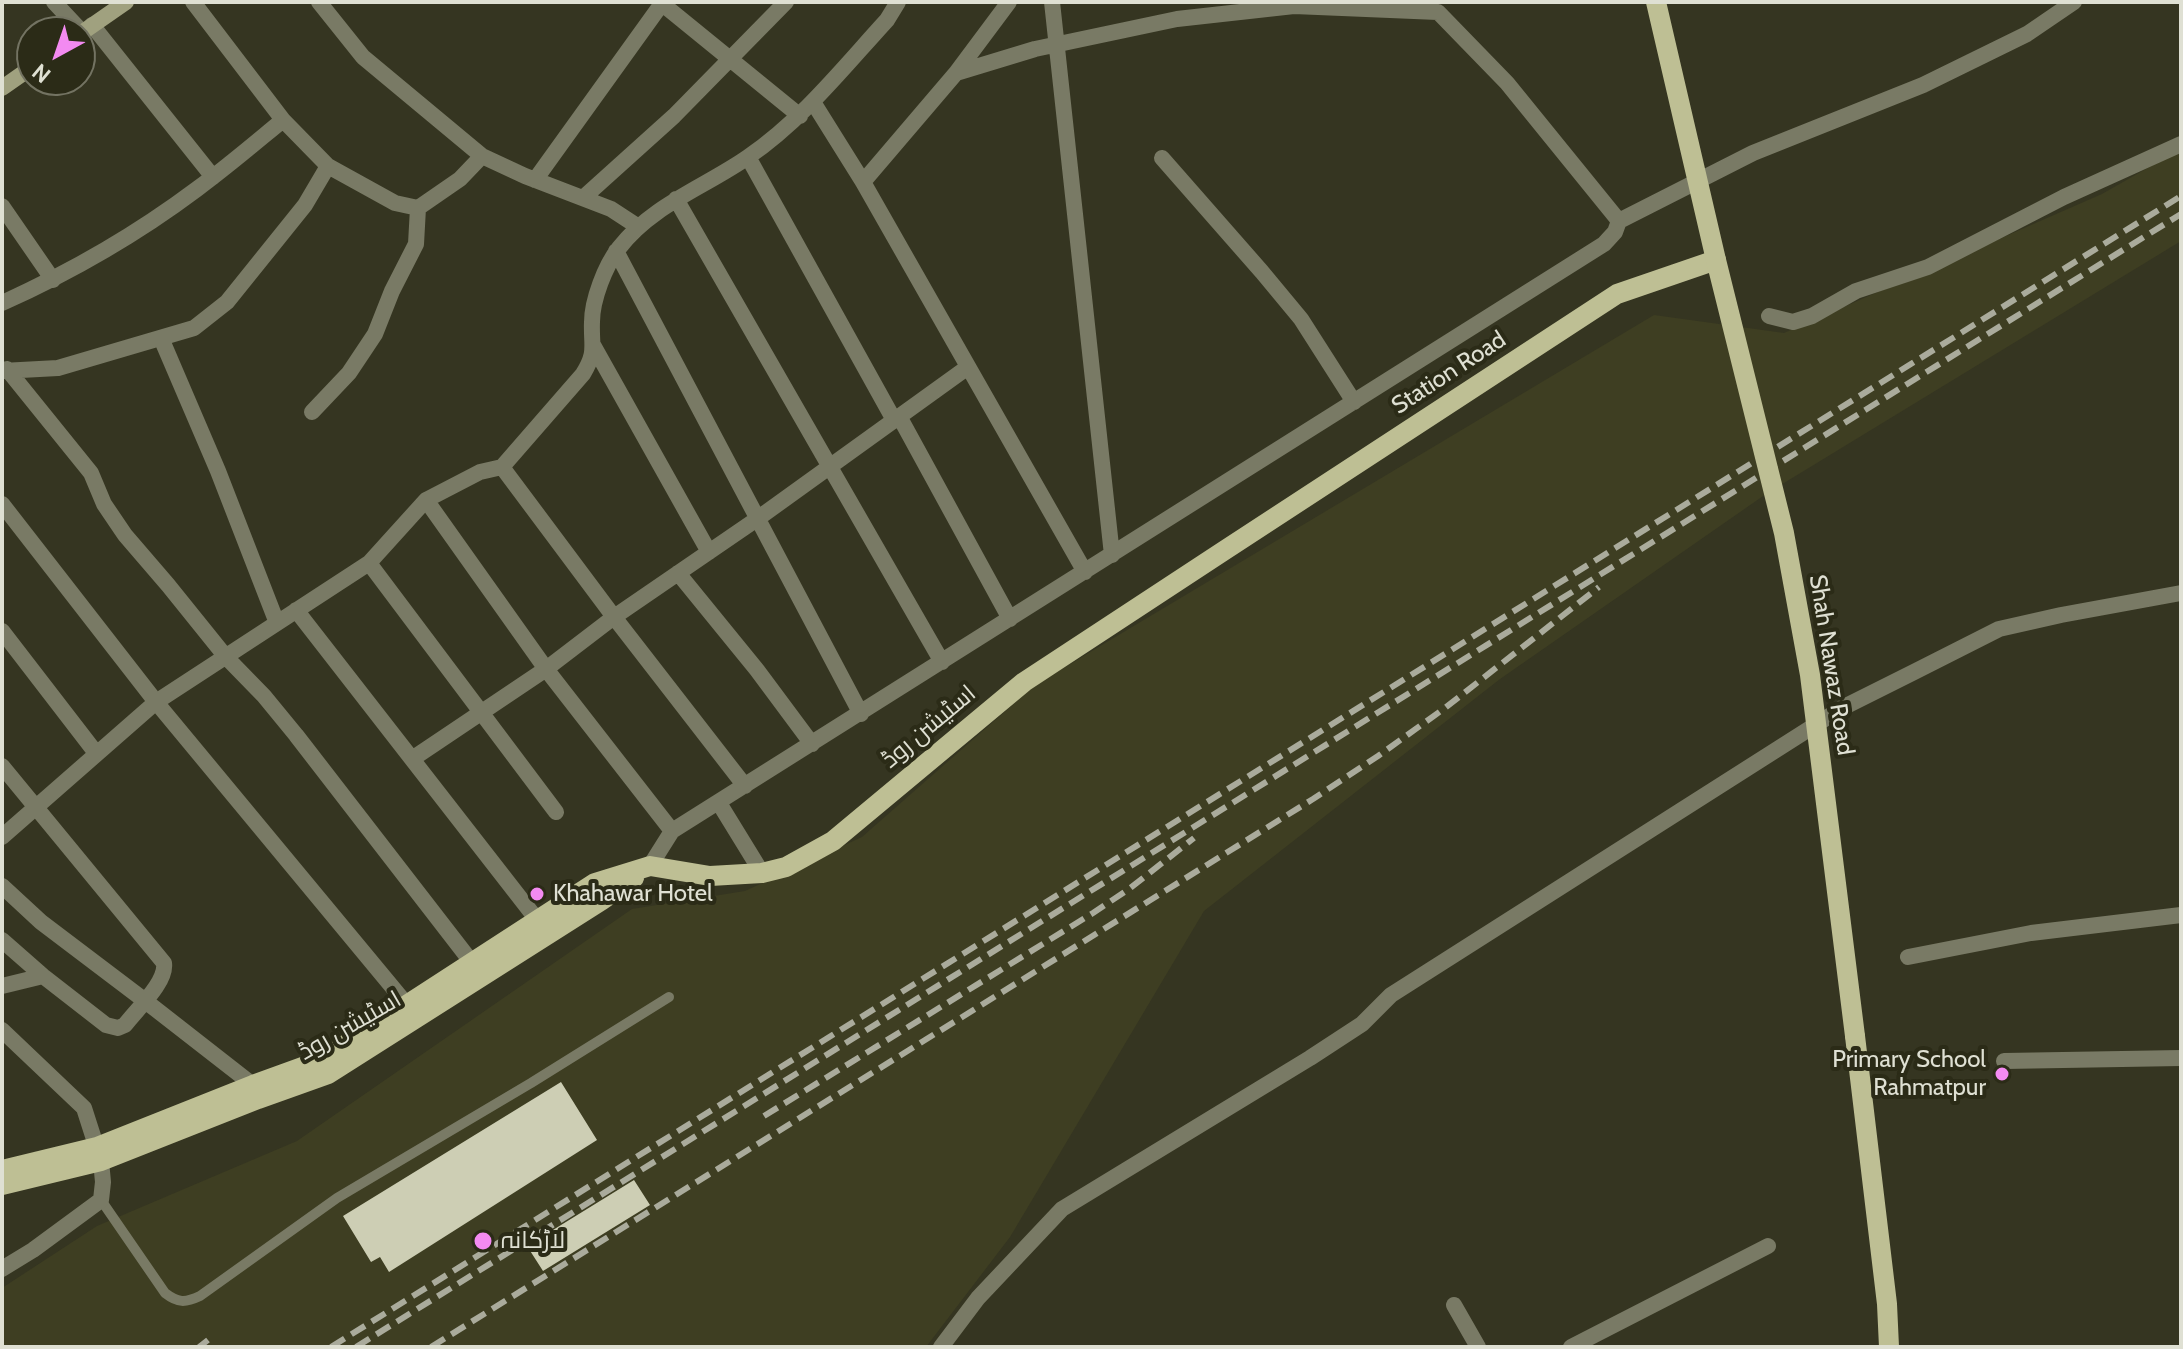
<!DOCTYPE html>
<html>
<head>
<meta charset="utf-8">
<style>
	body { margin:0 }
	#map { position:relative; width:2183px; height:1349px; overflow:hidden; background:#353521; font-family:Cabin,sans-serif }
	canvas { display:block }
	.frame { position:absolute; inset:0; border:4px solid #dfe0d3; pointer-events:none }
	.north { position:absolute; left:16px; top:16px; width:80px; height:80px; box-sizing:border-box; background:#2b2b17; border:2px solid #737362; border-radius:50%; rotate:220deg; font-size:22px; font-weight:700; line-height:32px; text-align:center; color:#dfe0d3 }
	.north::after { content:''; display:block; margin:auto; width:28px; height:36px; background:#f38af1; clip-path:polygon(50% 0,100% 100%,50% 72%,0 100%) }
</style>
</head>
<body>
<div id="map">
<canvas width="2183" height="1349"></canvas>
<div class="frame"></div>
<div class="north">N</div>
</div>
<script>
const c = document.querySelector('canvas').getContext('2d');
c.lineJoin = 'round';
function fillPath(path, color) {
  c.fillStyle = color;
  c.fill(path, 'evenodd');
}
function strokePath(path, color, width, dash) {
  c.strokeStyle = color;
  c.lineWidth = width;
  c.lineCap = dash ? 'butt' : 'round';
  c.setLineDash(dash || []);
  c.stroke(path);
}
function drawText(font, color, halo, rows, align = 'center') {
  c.font = font + ' Cabin,Cairo,sans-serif';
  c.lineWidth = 8;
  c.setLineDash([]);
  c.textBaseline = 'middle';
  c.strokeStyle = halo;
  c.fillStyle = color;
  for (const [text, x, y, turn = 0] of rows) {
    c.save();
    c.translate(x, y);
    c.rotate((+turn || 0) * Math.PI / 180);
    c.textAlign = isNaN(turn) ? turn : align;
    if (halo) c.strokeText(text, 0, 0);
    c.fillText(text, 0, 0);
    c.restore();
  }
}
fillPath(new Path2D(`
	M2181,149v92l-415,253 -266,185 -296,232 -194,326 -84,110h-924v-59l95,-62 200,-85 335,-232 113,-18 117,-54 173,-152 619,-370 130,18 318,-139z`), '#3e3e22');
fillPath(new Path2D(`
	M561,1082l36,58 -208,132 -9,-15 -9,5 -28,-46z
	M634,1180l16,25 -107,66 -16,-25z`), '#cdceb4');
strokePath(new Path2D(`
	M101,1200l64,93c13,10 20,10 35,3l137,-98 194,-115 138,-86`), '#797a65', 10);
strokePath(new Path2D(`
	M54,2l28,30
	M193,2l90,118 45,46 67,37 23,5 42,-29 22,-23
	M319,2l44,55 119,99 43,20 86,33 26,17
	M660,2l140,114
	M1052,2l60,553
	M92,25l121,152
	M956,73l53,-71
	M813,102l50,80 222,390
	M748,157l146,263
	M1162,158l100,114 39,47 53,83
	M535,180l128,-178
	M583,198l91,-82 112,-114
	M676,199l266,463
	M2,206l51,74
	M1619,221l134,-68 170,-68 104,-51 47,-32
	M616,251l245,463
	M2,303c69,-31 135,-69 195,-114 30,-22 58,-46 86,-69
	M1769,316l24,6 19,-6 44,-25 72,-24 136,-70 117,-53
	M161,338l57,133 59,152
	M593,345l116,207
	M7,369l84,104 13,31 21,31 43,50 58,72 38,39 32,39 177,229
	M2,371l56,-3 136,-40 33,-26 78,-97 23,-39
	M312,412l37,-39 26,-39 17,-43 24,-47 2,-36
	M899,416l111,203
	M502,467l112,150 131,169
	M426,500l120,169 126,162
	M2,504l154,198 252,304
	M369,563l187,249
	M678,573l79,97 55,74
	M296,610l242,311
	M2,631l94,122
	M412,759l134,-90 68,-52 143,-98 211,-152
	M2,766l162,197c3,19 -27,46 -39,62l-7,3 -12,-3 -63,-49 -41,-36
	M719,803l43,70
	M2,837l154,-135 213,-139 57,-63 54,-28 22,-5 81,-93c14,-23 8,-27 9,-52 0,-22 13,-56 27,-74 33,-43 86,-61 129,-91 54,-37 95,-89 139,-137l11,-18
	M650,866l22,-35 932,-587 11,-12 4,-11 -112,-138 -69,-71 -144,-6 -117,13 -142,30 -79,24 -93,109
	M2,886l39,36 103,78 109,85 3,9
	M1908,957l123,-24 150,-18
	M2,986l41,-10
	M2,1030l82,78 17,53 2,21 -2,18 -68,50 -31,19
	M2004,1061l177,-3
	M1454,1305l24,42
	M941,1347l37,-49 84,-89 248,-151 52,-34 29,-29 451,-287 72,-36 85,-43 62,-14 120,-22
	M1571,1347l197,-101`), '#797a65', 16);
strokePath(new Path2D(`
	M80,34l46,-32
	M2,88l30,-21`), '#a0a17f', 16);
strokePath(new Path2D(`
	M1855,1036l32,268 2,43
	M2,1170l95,-23 156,-62 69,-25 273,-177 55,-17 60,10 52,-3 24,-6 47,-26 191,-159 198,-130 395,-258 99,-34
	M2,1185l99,-24 157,-62 70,-25 274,-174 32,-22`), '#bebf94', 20);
strokePath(new Path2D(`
	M764,1116l329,-203 36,-24 65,-51
	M199,1347l9,-7
	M331,1347l1850,-1151
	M356,1347l1825,-1133
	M431,1347l882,-548 65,-43 67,-48 154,-121`), '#aaab9c', 6, [16, 8]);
strokePath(new Path2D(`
	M1656,2l60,258 68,273 26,142 45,361`), '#bebf94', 20);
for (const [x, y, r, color] of [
	[537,894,8,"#f38af1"],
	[2002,1074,8,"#f38af1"],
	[483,1241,10,"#f38af1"]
]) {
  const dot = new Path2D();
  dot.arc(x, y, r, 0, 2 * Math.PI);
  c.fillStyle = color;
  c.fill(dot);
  strokePath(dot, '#2b2b17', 3);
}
drawText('24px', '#dfe0d3', '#2b2b17', [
	["Station Road",1449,373,-33],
	["Shah Nawaz Road",1831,665,81],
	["اسٹیشن روڈ",929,727,-40],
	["اسٹیشن روڈ",350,1026,-30]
]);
drawText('24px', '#dfe0d3', '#2b2b17', [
	["Khahawar Hotel",553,894],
	["Primary School",1986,1060,"right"],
	["Rahmatpur",1986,1088,"right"],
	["لاڑکانہ",501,1241]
], 'left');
</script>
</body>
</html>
